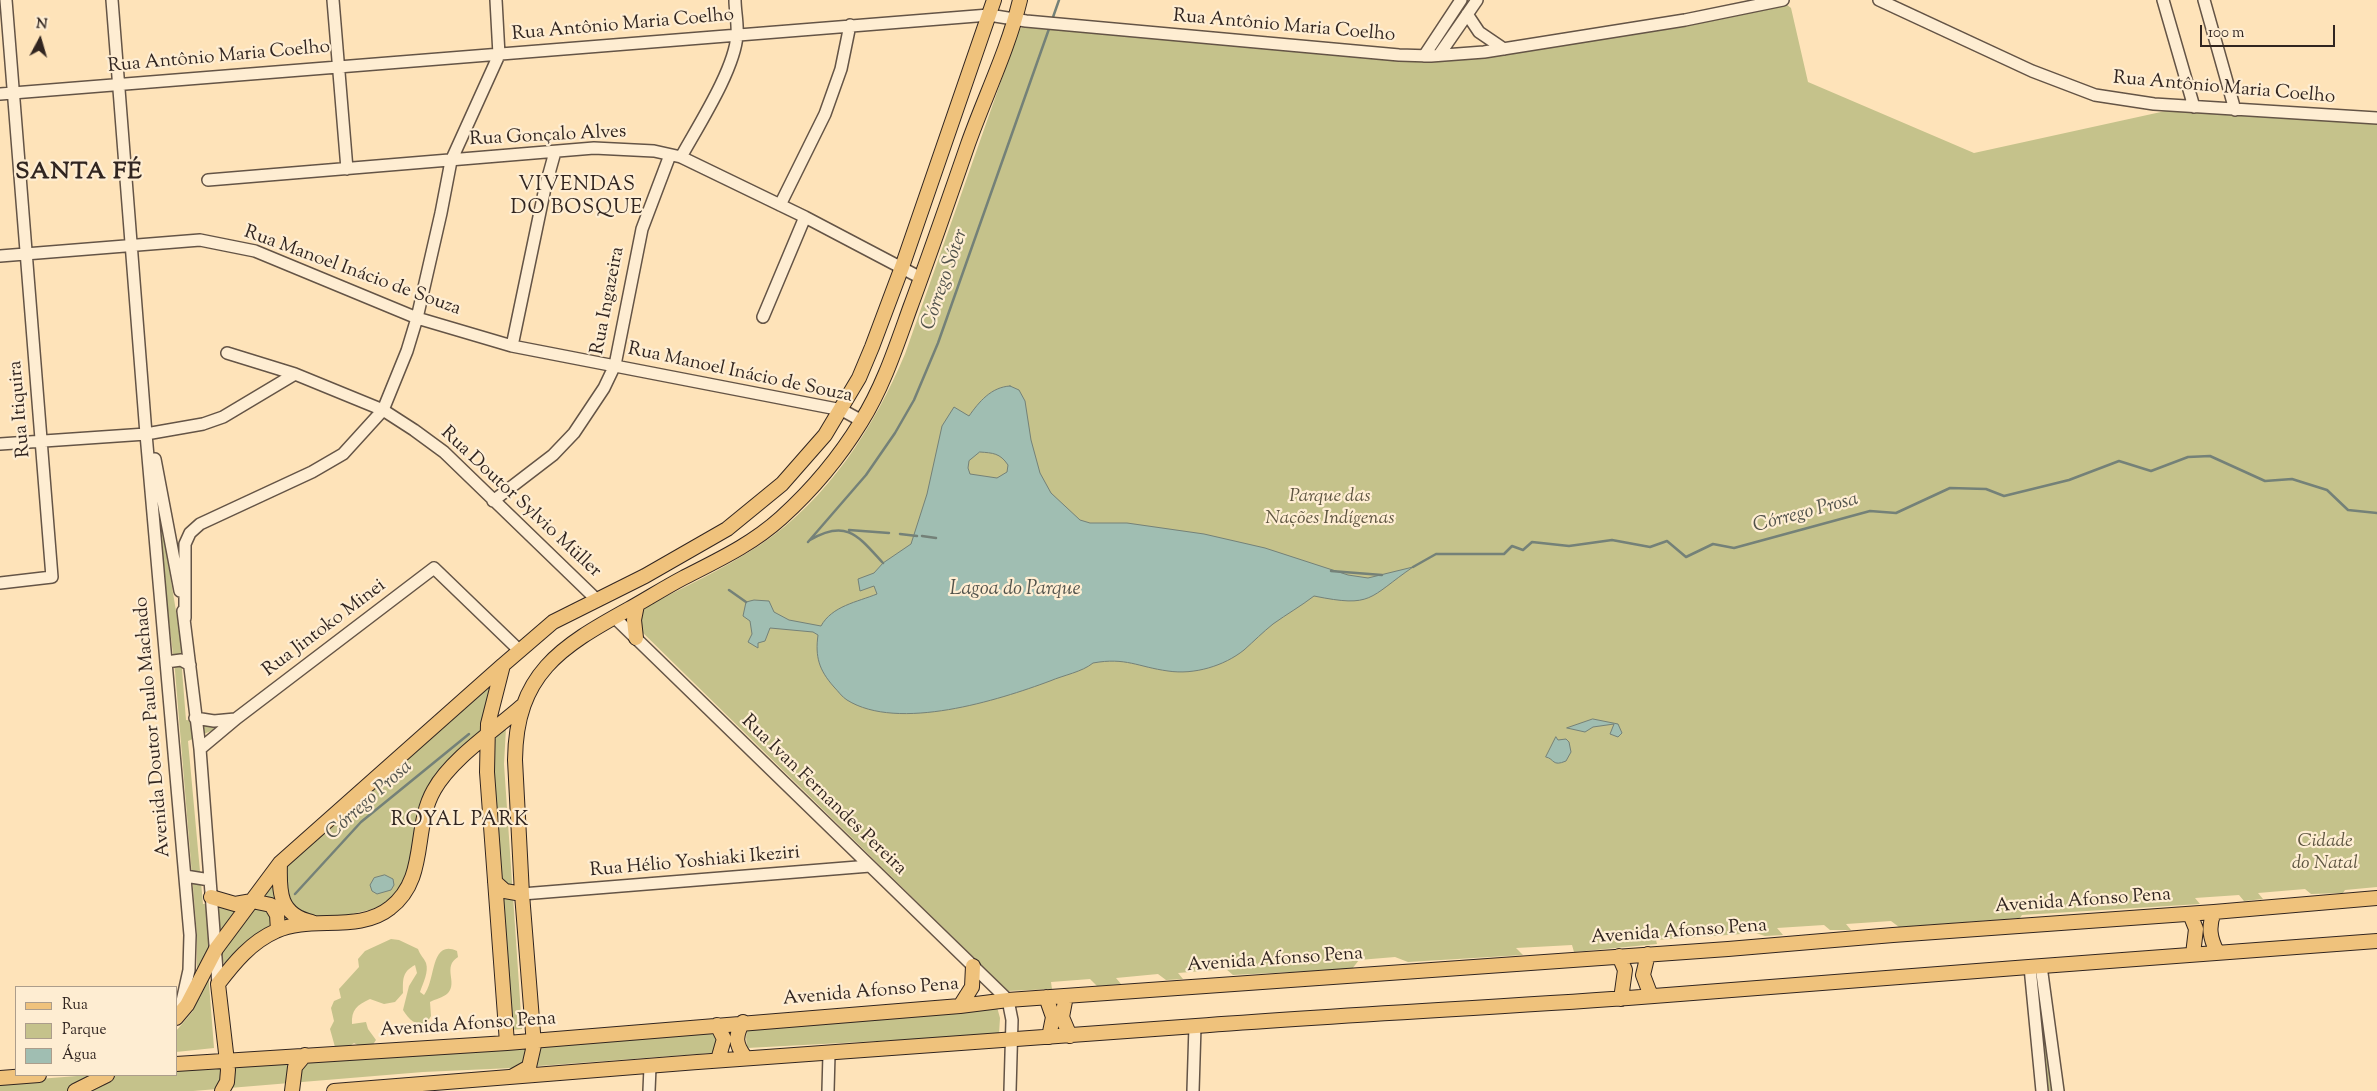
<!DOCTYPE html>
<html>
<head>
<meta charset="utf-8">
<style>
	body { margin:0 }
	#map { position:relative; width:2377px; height:1091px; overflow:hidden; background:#fee3b9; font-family:"Sorts Mill Goudy",serif }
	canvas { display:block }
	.legend { position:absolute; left:15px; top:986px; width:162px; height:90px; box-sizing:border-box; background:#feedd2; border:1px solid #ac9d8b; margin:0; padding:6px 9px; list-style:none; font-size:15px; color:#312520 }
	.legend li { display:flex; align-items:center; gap:10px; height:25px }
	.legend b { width:25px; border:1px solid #ac9d8b }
	.north { position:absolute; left:15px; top:15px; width:50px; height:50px; -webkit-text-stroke:4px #feedd2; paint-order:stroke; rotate:6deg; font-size:14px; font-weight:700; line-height:20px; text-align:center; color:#312520 }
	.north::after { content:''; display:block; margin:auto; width:18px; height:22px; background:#312520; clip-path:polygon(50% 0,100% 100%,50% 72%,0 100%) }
	.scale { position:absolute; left:2200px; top:25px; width:135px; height:22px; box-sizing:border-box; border:2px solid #312520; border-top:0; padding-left:6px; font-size:15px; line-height:18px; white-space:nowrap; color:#312520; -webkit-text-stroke:4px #feedd2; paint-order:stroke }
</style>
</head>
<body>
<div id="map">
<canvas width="2377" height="1091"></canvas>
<ul class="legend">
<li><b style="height:6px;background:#efc27c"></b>Rua</li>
<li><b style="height:14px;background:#c5c28b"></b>Parque</li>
<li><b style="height:14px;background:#a0beb2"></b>Água</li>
</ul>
<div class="north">N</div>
<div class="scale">100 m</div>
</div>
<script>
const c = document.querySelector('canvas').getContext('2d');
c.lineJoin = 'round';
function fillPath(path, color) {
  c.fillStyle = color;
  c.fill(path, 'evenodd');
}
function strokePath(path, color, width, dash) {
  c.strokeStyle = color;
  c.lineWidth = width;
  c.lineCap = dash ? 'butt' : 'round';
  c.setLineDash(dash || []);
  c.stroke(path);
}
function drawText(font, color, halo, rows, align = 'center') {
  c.font = font + ' "Sorts Mill Goudy",serif';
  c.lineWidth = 4.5;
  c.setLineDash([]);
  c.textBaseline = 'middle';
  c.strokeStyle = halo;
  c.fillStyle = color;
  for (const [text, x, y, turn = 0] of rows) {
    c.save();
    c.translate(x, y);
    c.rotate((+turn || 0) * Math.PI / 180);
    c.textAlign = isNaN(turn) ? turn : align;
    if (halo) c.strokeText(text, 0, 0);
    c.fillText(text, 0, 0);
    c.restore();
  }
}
fillPath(new Path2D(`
	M1786,4l5,4 17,74 166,71 196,-43 207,13v764l-32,3 -2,3 -32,1 -6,-5 -47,4 5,6 -19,2 -5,-6 -44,3 5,6 -178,11 -2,3 -121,9 -8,-6 -45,3 5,6h-21l-6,-5 -47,3 6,7 -18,1 -9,-3 -100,7 1,4 -83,8 -2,-7 -56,3 7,7 -115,7 -13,-5 -36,3 -7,9 -119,6 -7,-6 -48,4 5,6 -17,1 -8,-6 -42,4 5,6 -24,2 -7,-7 -39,3 1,7 -44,2 -368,-361 -3,-8 6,-14c40,-20 80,-39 117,-63 67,-45 114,-117 145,-191l114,-324 4,-4 369,34h4l3,-3 25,4h19l193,-27z
	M147,437l36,216 -1,17 4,50 35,4 -8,6 -25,11 15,163h16l19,6 -31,48 7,90 -38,4v-21l17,-20 4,-40v-36l-22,-264z
	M495,679l-7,19 -9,39 -37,29 -16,27 -11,65 -15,33 -19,15 -12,4 -22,5 -33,1 -44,10 -31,21 -15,17 -3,-10 67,-93z
	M506,728l-2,36 18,265 -11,1 -20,-290z
	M391,939l8,1 19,9c2,6 6,9 8,14 3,9 -3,20 -6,29l4,3c12,-14 6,-56 33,-44l1,6c-16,10 0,25 -10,36 -5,5 -13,6 -18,9l1,14 -5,8c-12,0 -16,-3 -23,-14l6,-24 8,-13 -2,-8c-13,7 -12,14 -12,28l-8,9 -11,2 -14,-5c-13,6 -19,11 -18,25l14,-2 2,7 8,11 -4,6 -9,2 -9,-5 -6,4h-13l-5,-18 4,-8 -3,-13 3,-7 7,-3 -2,-9 20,-22 -1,-8 7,-8z
	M2039,968l17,123h-9l-15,-122z
	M997,1007l3,11 -1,16 -6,1 -246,13 -1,-11 2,-10z
	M712,1028c6,10 7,15 0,25l-200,15 -89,4 -230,19h-193v-9l90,-7h86v-5z`), '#c5c28b');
const water = new Path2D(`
	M1010,386l9,4 6,11 6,39 9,33 11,20 29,27 10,3h37l77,11 61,14 83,27 20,3 45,-11c-45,31 -40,41 -99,29 -13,10 -27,18 -41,28 -10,8 -19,17 -29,26 -20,16 -50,25 -76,21 -30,-4 -42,-14 -75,-8 -11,9 -29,12 -43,18 -51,19 -152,51 -203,19 -5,-3 -9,-9 -13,-13 -15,-17 -19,-30 -16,-52l-5,-3 -43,-4 -5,13 -7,2v5l-10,-6 4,-8 -2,-13 -7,-5 3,-14 8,-2 15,1 5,11 15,8 32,6c11,-20 36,-24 56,-32l-3,-8 -14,5 -2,-12 16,-6 9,-10 28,-19 16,-50 15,-68 12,-19 15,9c10,-14 22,-29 41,-30zM980,452c13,1 20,1 28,13l-1,7 -10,6 -27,-4 -2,-6 1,-7z
	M1593,719l25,5 4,9 -4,4 -8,-3 4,-10 -21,3 -8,5 -18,-4z
	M1556,737l2,3 8,-1 3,3 2,10 -5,9c-14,6 -11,-2 -20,-4z
	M385,875l8,4 1,6 -3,5 -14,4 -5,-3 -2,-6 4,-7z`);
fillPath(water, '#a0beb2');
strokePath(water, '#748178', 1);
strokePath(new Path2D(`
	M1052,20l7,-20
	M849,530l40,3
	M900,534l17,2
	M922,536l14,2
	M810,540c37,-22 49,-3 73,23
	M808,542l58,-67 29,-42 19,-33 24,-57 112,-317
	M1413,567l23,-13h68l8,-8 11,4 9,-8 37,4 43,-6 38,7 17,-6 19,16 27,-13 21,4 136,-37 26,2 54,-25 36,1 18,7 65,-16 50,-19 32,10 37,-14 22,-1 55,25 27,-2 35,11 21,20 29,3
	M1331,571l51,4
	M729,590l17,12
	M295,894l66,-72 108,-88`), '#748178', 2.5);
const minor = new Path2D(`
	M112,0l34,434 44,501 -1,35 -8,36
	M333,0l14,169
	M1879,0l153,71 63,24 59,9 223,14
	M2163,0l31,107
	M2204,0l31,110
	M1467,14l12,18 25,17
	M1439,55l38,-55
	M1424,56l37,-56
	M0,94l989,-79 37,6 373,34 32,1 53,-4 201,-32 98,-20
	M681,157c17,-31 54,-88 56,-122 1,-12 -2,-24 -2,-35
	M208,180l386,-32 60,3 27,6 124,60 116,61
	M780,205l45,-91 16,-45 9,-44
	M0,256l200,-16 55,11 162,67 95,28 330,64 20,11
	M763,317l42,-100
	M512,346l33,-158 10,-36
	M227,353l68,21 88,36 31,20 30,22 152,147
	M0,444l146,-10 57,-10 20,-7 72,-43
	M155,459l25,132
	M493,501l60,-46 21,-22 30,-45 11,-23 27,-136 28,-74
	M0,583l52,-6 -46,-577
	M183,611l17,138 18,235
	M614,617l394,383 4,20 -2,71
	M185,618v-74l5,-11 10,-9 112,-52 31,-18 40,-44 24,-59 10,-33 24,-105 10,-52 48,-106 -3,-55
	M166,662l15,-2 9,5
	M195,718l19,3 21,-2
	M200,749l37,-31 197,-150 85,82
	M185,876l25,4
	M522,894l348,-28
	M2041,966l17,125
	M2030,967l12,124
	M649,1091l1,-24
	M828,1091l1,-37
	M1193,1091l2,-65`);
const major = new Path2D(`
	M636,638l-2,-18 3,-15
	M280,863c-1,29 -1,52 32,59
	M495,882l10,9 17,3
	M211,897l24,7 17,-3 19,4 6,10 1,15
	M2214,912c-6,15 -4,26 3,40
	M2190,914l6,15 -3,25
	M1648,954l-5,21 8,21
	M1619,956l6,14 -4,29
	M1066,996l-4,21 8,19
	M1046,997l7,20 -4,20
	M960,1006l12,-19 1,-21
	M176,1018l11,-13 29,-56 64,-86 223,-198
	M743,1022c-8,14 -8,22 2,35
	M717,1025l7,14 -6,21
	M507,1043l-20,-271 1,-48 15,-59 50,-43 92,-46 82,-47 55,-45 43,-49 34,-57 13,-31 30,-80 92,-267
	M176,1064l331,-21 453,-37 48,-6 720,-51 165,-14 321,-23 163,-14
	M513,1076l16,-9 5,-22 -12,-151 -7,-134c1,-86 45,-113 114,-151 18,-10 35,-21 54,-31 35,-18 68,-33 98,-60 31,-28 58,-60 80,-96 22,-35 35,-75 49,-114 20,-54 39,-109 58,-164 17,-48 40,-94 52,-144
	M0,1078l39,-3
	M75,1091l32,-16
	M222,1091l5,-9 1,-12 -10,-86c16,-21 33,-42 58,-53 34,-16 83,2 114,-23 39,-30 22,-80 44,-118 17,-31 61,-60 88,-84
	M292,1091l3,-24 10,-12
	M334,1091c287,-24 575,-45 862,-65 144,-11 288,-18 432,-28 250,-18 499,-40 749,-57`);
strokePath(minor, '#645446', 14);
strokePath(major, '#312520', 16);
strokePath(minor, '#feedd2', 11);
strokePath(major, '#efc27c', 14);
drawText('19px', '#312520', '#feedd2', [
	["Rua Antônio Maria Coelho",623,26,-5],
	["Rua Antônio Maria Coelho",1284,27,5],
	["Rua Antônio Maria Coelho",219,58,-5],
	["Rua Antônio Maria Coelho",2224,89,5],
	["Rua Gonçalo Alves",548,137,-3],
	["Rua Manoel Inácio de Souza",352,272,20],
	["Rua Ingazeira",609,301,-79],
	["Rua Manoel Inácio de Souza",740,374,12],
	["Rua Itiquira",21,409,-95],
	["Rua Doutor Sylvio Müller",520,503,43],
	["Rua Jintoko Minei",325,629,-37],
	["Avenida Doutor Paulo Machado",154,727,-95],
	["Rua Ivan Fernandes Pereira",823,796,44],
	["Rua Hélio Yoshiaki Ikeziri",695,863,-5],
	["Avenida Afonso Pena",2083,902,-4],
	["Avenida Afonso Pena",1679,933,-4],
	["Avenida Afonso Pena",1275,961,-4],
	["Avenida Afonso Pena",871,993,-5],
	["Avenida Afonso Pena",468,1026,-4]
]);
drawText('italic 19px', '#5d5440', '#feedd2', [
	["Parque das",1330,498],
	["Nações Indígenas",1330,520],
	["Cidade",2325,843],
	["do Natal",2325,865]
]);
c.letterSpacing = '1px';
drawText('20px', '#312520', '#feedd2', [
	["VIVENDAS",577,187],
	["DO BOSQUE",577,210],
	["ROYAL PARK",460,822]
]);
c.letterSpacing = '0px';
drawText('italic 20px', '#52534c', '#feedd2', [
	["Córrego Sóter",946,280,-71],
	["Córrego Prosa",1806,514,-15],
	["Lagoa do Parque",1015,591],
	["Córrego Prosa",370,801,-42]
]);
c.letterSpacing = '1px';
drawText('bold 24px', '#312520', '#feedd2', [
	["SANTA FÉ",79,174]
]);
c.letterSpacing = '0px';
</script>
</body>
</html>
